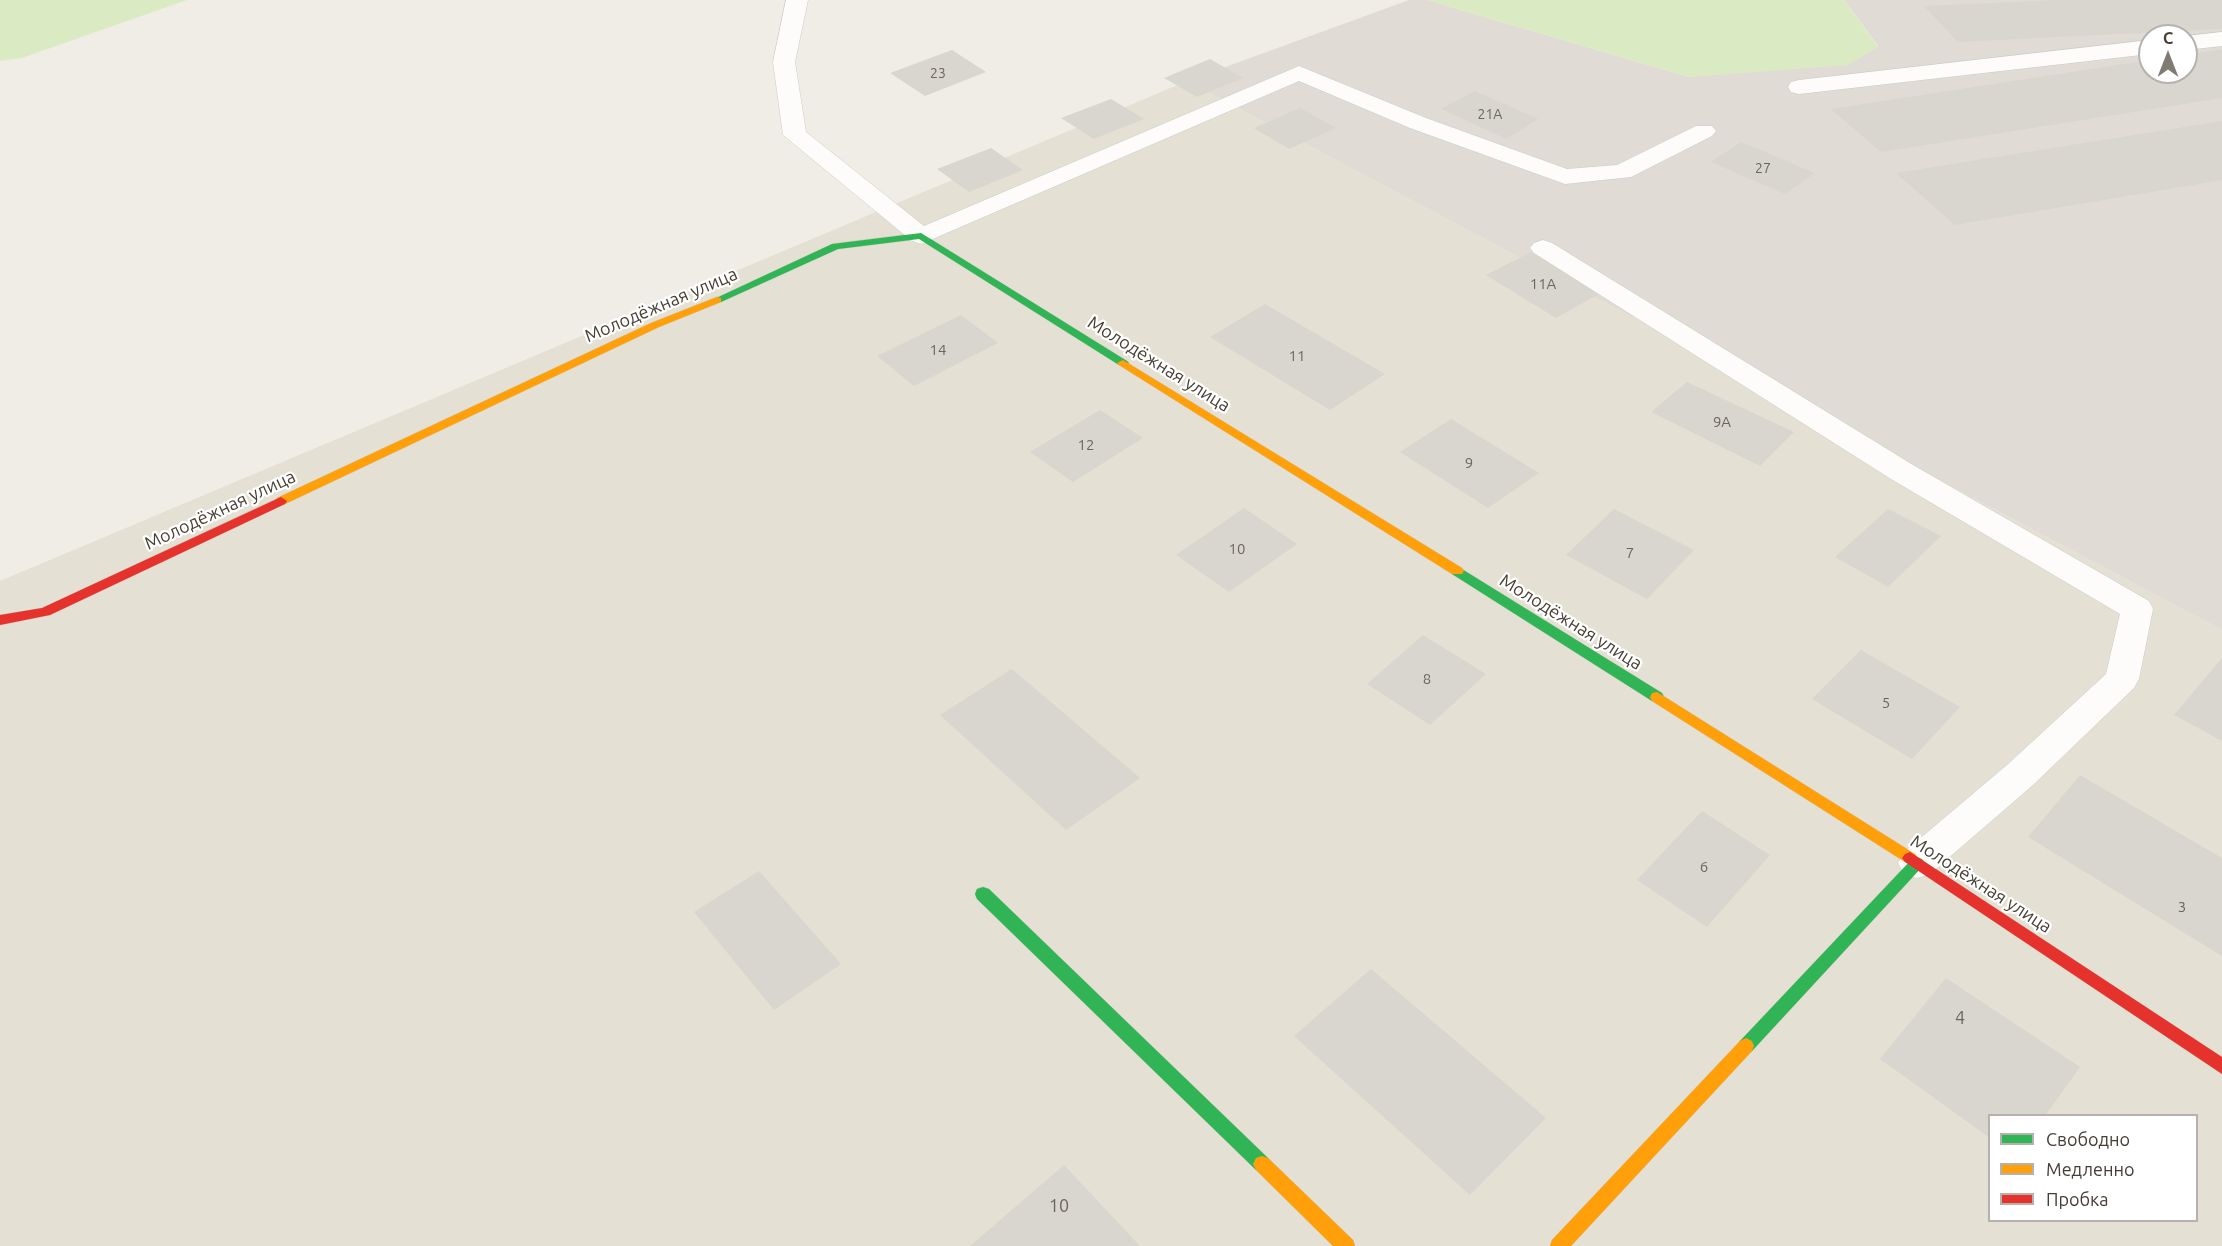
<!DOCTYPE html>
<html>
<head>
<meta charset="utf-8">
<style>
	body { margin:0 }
	#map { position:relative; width:2222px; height:1246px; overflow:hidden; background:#f0ede6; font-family:Ubuntu,sans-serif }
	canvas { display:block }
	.legend { position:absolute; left:1988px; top:1114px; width:210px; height:108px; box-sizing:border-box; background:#fff; border:2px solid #b5b2ad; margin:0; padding:8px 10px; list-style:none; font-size:18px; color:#453f33 }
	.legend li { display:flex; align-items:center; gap:12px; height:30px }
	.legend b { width:30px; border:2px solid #b5b2ad }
	.north { position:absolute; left:2138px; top:24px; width:60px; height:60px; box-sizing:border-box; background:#fff; border:2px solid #b5b2ad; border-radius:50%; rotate:0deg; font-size:16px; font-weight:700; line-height:24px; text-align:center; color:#453f33 }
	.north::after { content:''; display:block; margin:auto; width:21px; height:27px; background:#817c72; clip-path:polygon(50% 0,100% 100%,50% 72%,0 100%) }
</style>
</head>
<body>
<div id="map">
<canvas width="2222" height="1246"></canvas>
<ul class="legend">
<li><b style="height:8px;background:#30b455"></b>Свободно</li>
<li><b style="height:8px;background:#ff9f0a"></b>Медленно</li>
<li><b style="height:8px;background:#e5322d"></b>Пробка</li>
</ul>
<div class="north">С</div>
</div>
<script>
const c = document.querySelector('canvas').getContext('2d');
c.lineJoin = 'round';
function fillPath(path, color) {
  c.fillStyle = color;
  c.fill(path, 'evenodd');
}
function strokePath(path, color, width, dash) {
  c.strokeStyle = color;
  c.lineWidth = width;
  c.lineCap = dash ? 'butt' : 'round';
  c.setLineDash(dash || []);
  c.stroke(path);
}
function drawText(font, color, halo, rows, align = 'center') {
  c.font = font + ' Ubuntu,sans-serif';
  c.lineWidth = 4.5;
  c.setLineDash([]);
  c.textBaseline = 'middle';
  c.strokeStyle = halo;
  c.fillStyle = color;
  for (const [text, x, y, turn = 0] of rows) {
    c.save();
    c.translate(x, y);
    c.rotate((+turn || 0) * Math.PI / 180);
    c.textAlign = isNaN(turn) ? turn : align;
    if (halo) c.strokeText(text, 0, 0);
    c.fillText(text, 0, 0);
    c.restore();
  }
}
fillPath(new Path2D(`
	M1187,81l1035,549v616h-2222v-665zM1990,1116h206v104h-206z`), '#e4e0d3');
fillPath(new Path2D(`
	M1409,0h18l262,77 189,-31 -34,-46h378v630l-1035,-549zM2150,36h36v36h-36z`), '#e0dcd5');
fillPath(new Path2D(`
	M0,0h187l-165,58 -22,3z
	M1427,0h417l34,47 -30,18 -159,12z`), '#daebc4');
fillPath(new Path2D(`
	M2056,0h166v29l-264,13 -34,-36z
	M2222,49v49l-341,54 -50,-43 319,-49v12h36v-17z
	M952,50l34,22 -61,24 -35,-23z
	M1210,59l33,19 -46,19 -33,-19z
	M1475,91l63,28 -32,20 -65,-30z
	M1111,99l33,20 -50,20 -33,-21z
	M1300,108l36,20 -47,21 -35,-21z
	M2222,121v59l-267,45 -59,-52z
	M1741,142l74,31 -30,21 -74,-32z
	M991,148l32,22 -54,22 -32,-23z
	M1531,252l70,41 -45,25 -70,-43z
	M1265,304l120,70 -55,36 -120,-73z
	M961,315l37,28 -84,43 -37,-30z
	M1687,382l107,50 -34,34 -109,-54z
	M1100,410l43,28 -70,44 -43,-30z
	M1451,419l88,54 -51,35 -88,-56z
	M1244,508l53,36 -68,48 -53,-37z
	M1614,509l80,41 -47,49 -81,-44z
	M1888,509l53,27 -53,51 -53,-30z
	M1423,635l63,39 -56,51 -63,-41z
	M1861,650l99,57 -48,52 -100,-60z
	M2222,658v83l-48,-26z
	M1012,669l128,109 -74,52 -126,-115z
	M2080,775l142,83v98l-194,-119z
	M1702,811l68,44 -63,72 -70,-47z
	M759,871l82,93 -67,46 -80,-98z
	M1371,969l175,149 -76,77 -176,-159z
	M1946,978l134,89 -35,49h-55v22l-110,-79z
	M1064,1165l76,81h-170z`), '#d9d6cf');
const lane = new Path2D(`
	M786,0h22l-13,62 11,70 118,94 375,-160 127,52 141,51 50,-4 79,-39h16l4,5 -4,5 -81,41 -66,7 -155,-56 -111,-47 -378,163 -9,-3 -129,-106 -10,-73z
	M2222,32v14l-36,4v-14z
	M2150,40v14l-351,40 -8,-2 -3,-5 3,-5 8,-2z
	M1543,240l9,3 361,222 236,136 4,8 -14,70 -5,9 -101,97 -103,89 -13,4 -13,-4 -6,-11 6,-11 103,-87 99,-91 14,-60 -229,-135 -357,-226 -4,-5 4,-5z`);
const fast = new Path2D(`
	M921,233l206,128 2,2 -2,2h-8l-200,-126 -81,10 -117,53h-8l-1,-2 120,-56z
	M1457,566l205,127 2,4 -2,4h-10l-200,-127 -2,-3 2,-3z
	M1917,857l5,2 3,4 -3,4 -170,184 -6,3 -6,-3 -2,-5 2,-5 172,-182z
	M983,887l6,2 279,269 3,6 -3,6 -6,2 -6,-2 -279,-271 -2,-5 2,-5z`);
const slow = new Path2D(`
	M717,297l4,1v4l-62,25 -374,177 -4,1 -6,-4 2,-3 374,-175z
	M1123,360l339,208 2,3 -2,3h-10l-333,-209 -2,-2z
	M1657,692l258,162 3,4 -3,4 -5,2 -5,-2 -253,-161 -2,-4 2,-4z
	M1746,1038l6,3 2,5 -2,5 -181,195h-21l2,-6 188,-199z
	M1262,1156l6,2 85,82 2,6h-22l-77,-76 -3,-6 3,-6z`);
const jam = new Path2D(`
	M281,497l6,4 -2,3 -235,111 -50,10v-10l42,-7z
	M1910,852l312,205v17l-317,-212 -3,-4 3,-4z`);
strokePath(lane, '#cecbc4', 1);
strokePath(fast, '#cfcbbd', 1);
strokePath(slow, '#cfcbbd', 1);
strokePath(jam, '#cfcbbd', 1);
fillPath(lane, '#fdfcfb');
fillPath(fast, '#30b455');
fillPath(slow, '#ff9f0a');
fillPath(jam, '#e5322d');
drawText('14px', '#6b665b', null, [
	["23",938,73],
	["21А",1490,114],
	["27",1763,168]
]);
drawText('15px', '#6b665b', null, [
	["11А",1543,284],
	["14",938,350],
	["11",1297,356],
	["9А",1722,422],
	["12",1086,445],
	["9",1469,463],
	["10",1237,549],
	["7",1630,553],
	["8",1427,679],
	["5",1886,703],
	["6",1704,867],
	["3",2182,907]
]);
drawText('18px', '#453f33', '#fff', [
	["Молодёжная улица",661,305,-23],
	["Молодёжная улица",1159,364,32],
	["Молодёжная улица",220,510,-25],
	["Молодёжная улица",1571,622,32],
	["Молодёжная улица",1981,884,33]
]);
drawText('18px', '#6b665b', null, [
	["4",1960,1018],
	["10",1059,1206]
]);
</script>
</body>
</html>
